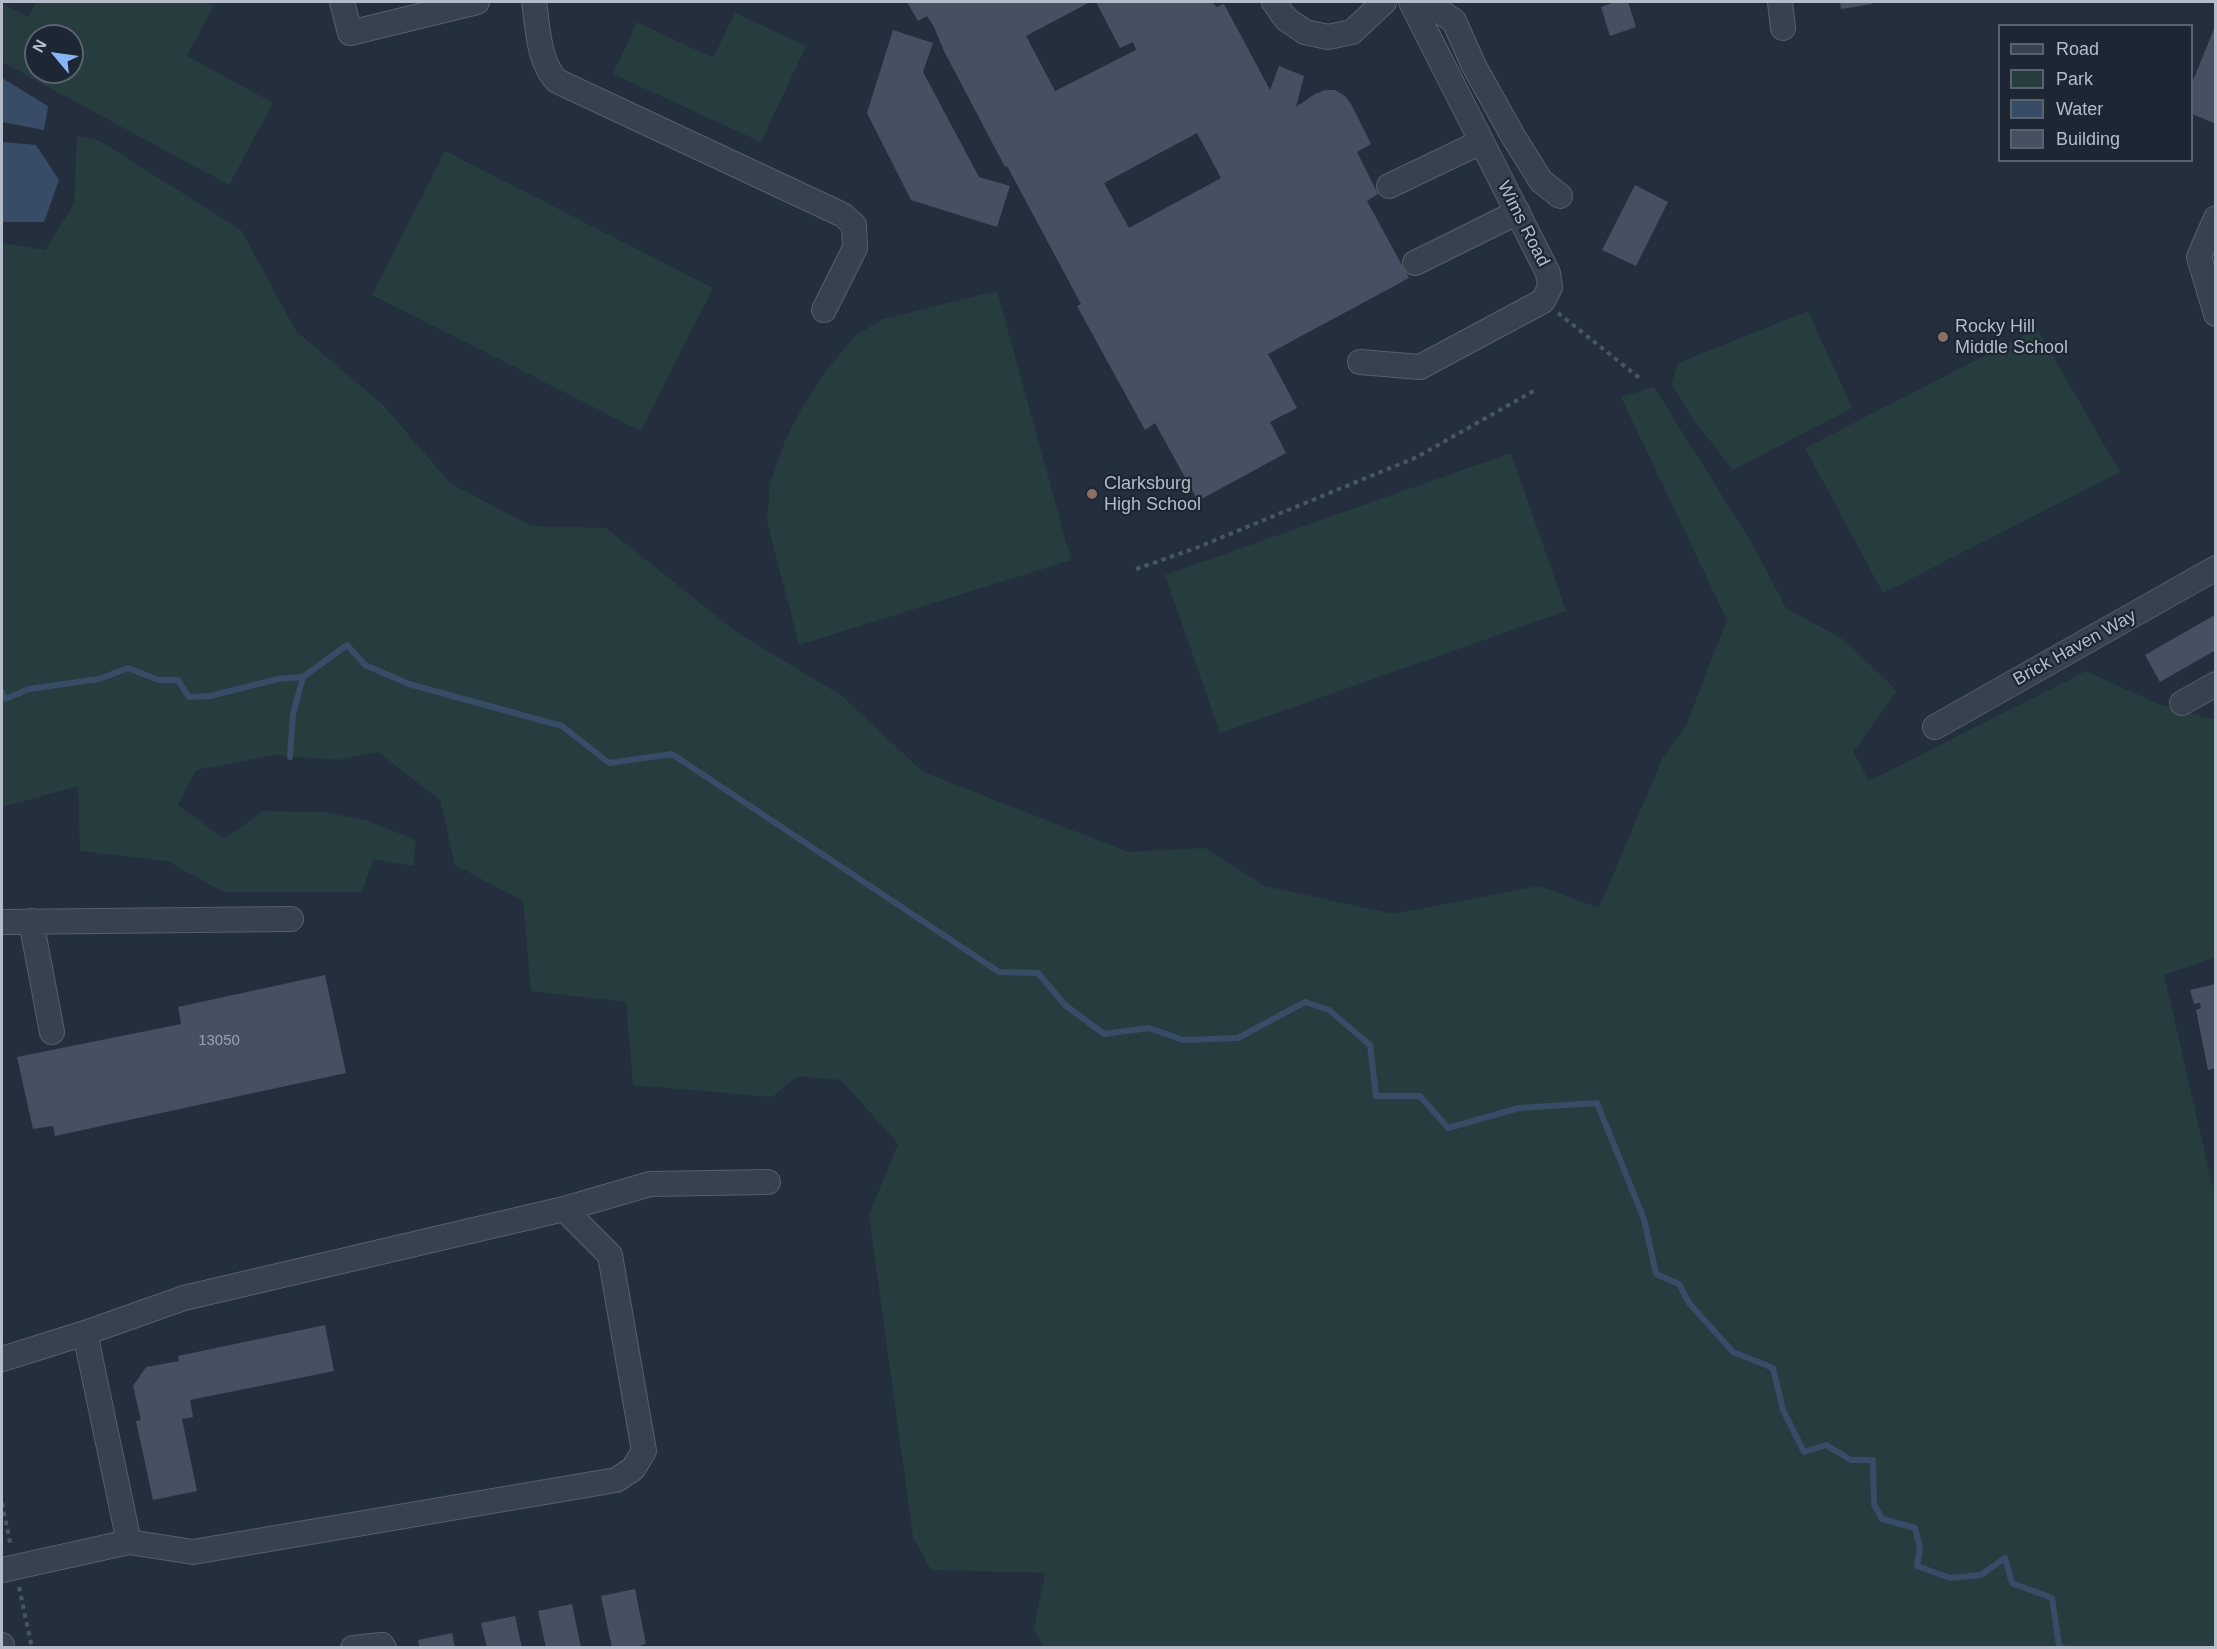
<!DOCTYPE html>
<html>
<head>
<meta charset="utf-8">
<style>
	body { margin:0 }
	#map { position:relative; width:2217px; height:1649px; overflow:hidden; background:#242f3e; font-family:Arial,sans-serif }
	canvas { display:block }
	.frame { position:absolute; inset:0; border:3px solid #b4bcc9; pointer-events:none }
	.legend { position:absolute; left:1998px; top:24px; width:195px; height:138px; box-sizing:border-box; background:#1d2633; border:2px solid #59626f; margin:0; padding:8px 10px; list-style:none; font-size:18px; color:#b4bcc9 }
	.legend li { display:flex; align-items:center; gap:12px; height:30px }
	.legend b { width:30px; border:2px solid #59626f }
	.north { position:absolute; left:24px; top:24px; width:60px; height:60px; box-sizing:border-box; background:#1d2633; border:2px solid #59626f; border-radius:50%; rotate:299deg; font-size:16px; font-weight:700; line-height:24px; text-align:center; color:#b4bcc9 }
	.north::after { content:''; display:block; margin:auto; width:21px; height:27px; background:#8ab4f8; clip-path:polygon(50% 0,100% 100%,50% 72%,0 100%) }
</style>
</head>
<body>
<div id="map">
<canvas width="2217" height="1649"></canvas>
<div class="frame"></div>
<ul class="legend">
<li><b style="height:8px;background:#38414e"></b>Road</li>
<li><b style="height:16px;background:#263c3f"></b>Park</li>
<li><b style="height:16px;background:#394c67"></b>Water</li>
<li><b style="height:16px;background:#455162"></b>Building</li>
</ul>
<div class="north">N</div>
</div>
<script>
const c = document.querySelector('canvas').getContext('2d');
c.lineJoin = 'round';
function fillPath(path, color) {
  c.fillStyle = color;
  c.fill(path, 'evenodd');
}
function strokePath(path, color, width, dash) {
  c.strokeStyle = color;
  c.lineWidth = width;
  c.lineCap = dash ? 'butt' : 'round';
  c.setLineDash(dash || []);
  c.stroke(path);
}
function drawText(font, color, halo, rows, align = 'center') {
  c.font = font + ' Arial,sans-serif';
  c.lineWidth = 4.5;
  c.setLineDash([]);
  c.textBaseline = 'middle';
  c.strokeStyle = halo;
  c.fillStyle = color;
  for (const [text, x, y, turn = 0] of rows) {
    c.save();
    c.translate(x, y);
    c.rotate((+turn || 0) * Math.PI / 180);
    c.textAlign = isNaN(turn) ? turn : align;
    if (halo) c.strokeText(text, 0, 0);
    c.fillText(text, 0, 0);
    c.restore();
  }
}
fillPath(new Path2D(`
	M36,2h171l7,3 -27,51 86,47 -44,82 -227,-123v-59l26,14zM36,36h36v36h-36z
	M735,13l71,33 -45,96 -148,-68 24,-52 76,36z
	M77,136l21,4 143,90 55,101 88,75 66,77 81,43 75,2 133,106 103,62 81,76 205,80 77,-4 60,38 128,28 146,-28 60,22 64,-151 22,-29 42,-108 -106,-223 33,-10 99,158 33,63 60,33 51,50 -44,61 16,29 217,-110 72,33 57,16v237l-51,18 51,222v450h-1171l-10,-18 11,-56 -114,-3 -18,-33 -44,-322 29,-71 -57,-64 -44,-4 -25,21 -139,-12 -7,-83 -95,-11 -8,-90 -68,-36 -15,-65 -62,-48 -40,8 -64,-5 -78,15 -18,35 46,34 39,-28 60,1 45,9 48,19 -3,26 -40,-7 -11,33h-138l-57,-31 -87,-10 -2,-65 -76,21v-564l43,7 29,-46z
	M445,151l268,137 -72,143 -269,-136z
	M997,291l74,269 -272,85 -32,-124 3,-37 15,-43 17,-33 26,-40 28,-33 27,-16z
	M1808,311l44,97 -119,62 -40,-51 -21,-35 6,-21z
	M2037,329l83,143 -237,121 -78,-145z
	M1511,453l55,158 -346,122 -55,-158z`), '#263c3f');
fillPath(new Path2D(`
	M2,78l46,28 -4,24 -42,-8z
	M2,142l34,3 23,35 -15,42h-42z`), '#394c67');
strokePath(new Path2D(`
	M2,692l3,7 24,-10 70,-10 29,-11 31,12h19l11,17 21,-1 68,-17 25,-2 44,-32 18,20 44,19 153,42 47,37 63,-9 327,218 39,1 27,32 39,29 45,-6 34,12 55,-2 67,-36 24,8 41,35 6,51h44l28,32 71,-20 78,-5 47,116 12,55 23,10 10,19 44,49 40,16 10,42 21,42 22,-7 25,15h22l1,44 8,15 33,9 5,20 -3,18 33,12 31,-3 24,-17 7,25 40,15 7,47 4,3
	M290,757l3,-43 10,-37`), '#394c67', 6);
fillPath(new Path2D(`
	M907,2h183l-64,34 29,55 81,-41 -3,-8 -13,6 -24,-46h117l3,5 8,-3 46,86 9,-24 25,10 -8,31 19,-13 10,-4h10l10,6 6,8 20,40 -14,8 21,42 -11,7 42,77 -141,76 29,54 -27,14 16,31 -88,48 -43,-78 -10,7 -68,-124 4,-2 -74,-138 -2,1 -61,-116 -10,-24 -7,-11 -9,5zM1197,133l24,45 -92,50 -25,-45z
	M1615,2h13l8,25 -26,9 -9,-29z
	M1840,2h31l1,2 -31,5z
	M2216,24v100l-24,-10v-31z
	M893,30l40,13 -10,29 56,105 31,9 -13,41 -86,-27 -44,-87z
	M1635,185l33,17 -32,64 -34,-16z
	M2213,616l3,5v34l-2,-4 -54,31 -15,-27z
	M325,975l21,98 -291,63 -2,-10 -20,3 -16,-72 164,-33 -3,-17z
	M2216,984v84l-8,2 -12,-60 5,-2 -1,-5 -6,1 -4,-14z
	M325,1325l9,46 -144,29 3,17 -11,2 15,72 -44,9 -17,-79 5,-1 -8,-34 13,-19 33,-6 -1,-5z
	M635,1589l11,55 -14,4h-20l-11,-52z
	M572,1604l9,44h-35l-8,-37z
	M515,1616l7,32h-35l-6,-25z
	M452,1633l3,15h-35l-2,-8z`), '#455162');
const minor = new Path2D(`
	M342,2l8,31 127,-31
	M534,2c4,25 4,60 23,79l286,134 11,10 1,23 -31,62
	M1274,2l12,17 19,13 23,5 24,-5 32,-30
	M1426,2l28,19 20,45 39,70 28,45 19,15
	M1780,2l3,26
	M1389,186l92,-44
	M2216,218l-17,39 17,57
	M1415,263l103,-51
	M1360,362l60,5 123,-66 7,-14 -2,-14 -137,-271
	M2182,703l34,-19
	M1935,727l281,-159
	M31,921l21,111
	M2,922l289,-3
	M85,1333l99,-35 380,-89 86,-25 118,-2
	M2,1359l83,-26 44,209 -127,28
	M129,1542l64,10 423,-72 17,-11 11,-18 -34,-196 -46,-46
	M2,1645v3
	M353,1648l29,-3 2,3`);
strokePath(minor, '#565f6c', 26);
strokePath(new Path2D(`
	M1558,313l84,67
	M1136,569l60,-21 221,-91 120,-68
	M2,1503l9,44
	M19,1587l13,61`), '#44595c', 4, [4.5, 4.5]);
strokePath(minor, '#38414e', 24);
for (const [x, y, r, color] of [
	[1943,337,6,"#8d6e63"],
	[1092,494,6,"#8d6e63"]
]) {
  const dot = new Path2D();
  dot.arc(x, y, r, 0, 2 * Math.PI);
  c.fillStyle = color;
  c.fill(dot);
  strokePath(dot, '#1d2633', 2);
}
drawText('15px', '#98a1af', null, [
	["13050",219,1041]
]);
drawText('18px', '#b4bcc9', '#1d2633', [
	["Wims Road",1523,224,63],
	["Brick Haven Way",2075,648,-29]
]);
drawText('18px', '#b4bcc9', '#1d2633', [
	["Rocky Hill",1955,327],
	["Middle School",1955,348],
	["Clarksburg",1104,484],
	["High School",1104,505]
], 'left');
</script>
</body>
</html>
